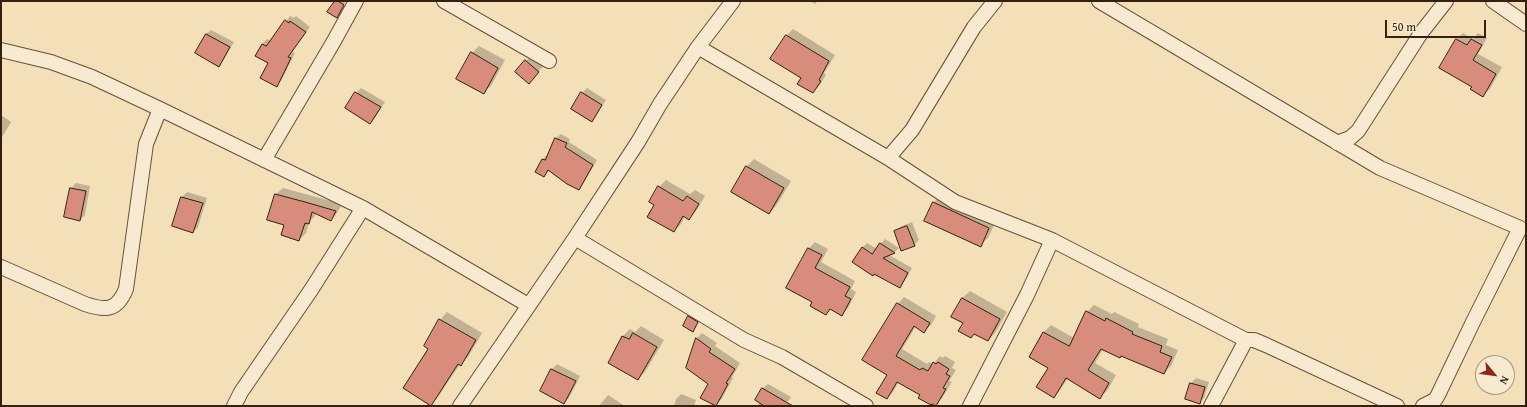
<!DOCTYPE html>
<html>
<head>
<meta charset="utf-8">
<style>
	body { margin:0 }
	#map { position:relative; width:1527px; height:407px; overflow:hidden; background:#f3dfb8; font-family:"Gentium Book Plus",serif }
	canvas { display:block }
	.frame { position:absolute; inset:0; border:2px solid #332010; pointer-events:none }
	.north { position:absolute; left:1475px; top:355px; width:40px; height:40px; box-sizing:border-box; background:#f7ead1; border:1px solid #a99984; border-radius:50%; rotate:119deg; font-size:11px; font-weight:700; line-height:16px; text-align:center; color:#332010 }
	.north::after { content:''; display:block; margin:auto; width:14px; height:18px; background:#8f2418; clip-path:polygon(50% 0,100% 100%,50% 72%,0 100%) }
	.scale { position:absolute; left:1385px; top:20px; width:101px; height:18px; box-sizing:border-box; border:2px solid #332010; border-top:0; padding-left:5px; font-size:12px; line-height:14px; white-space:nowrap; color:#332010; -webkit-text-stroke:3px #f7ead1; paint-order:stroke }
</style>
</head>
<body>
<div id="map">
<canvas width="1527" height="407"></canvas>
<div class="frame"></div>
<div class="north">N</div>
<div class="scale">50 m</div>
</div>
<script>
const c = document.querySelector('canvas').getContext('2d');
c.lineJoin = 'round';
function fillPath(path, color) {
  c.fillStyle = color;
  c.fill(path, 'evenodd');
}
function strokePath(path, color, width, dash) {
  c.strokeStyle = color;
  c.lineWidth = width;
  c.lineCap = dash ? 'butt' : 'round';
  c.setLineDash(dash || []);
  c.stroke(path);
}
fillPath(new Path2D(`
	M336,1h7l2,2 -8,14z
	M810,1h7l-2,3z
	M290,16l4,2 2,-2 14,11 -18,25 3,1 -14,28 -5,4 -7,-23 -12,-6 5,-12 5,-5 4,2z
	M793,29l42,26 -11,18 2,2 -7,11 -6,6 -11,-14 -15,-43z
	M211,30l23,12 -11,19 -4,4 -13,-31z
	M1463,33l10,6 5,-6 9,5 -9,16 24,13 -12,22 -7,6 -10,-9 -33,-19 17,-28z
	M479,46l26,14 -14,26 -8,7 -11,-40z
	M531,56l12,10 -10,12 -7,-17z
	M361,88l24,14 -10,16 -5,5 -24,-15 10,-15z
	M587,88l19,12 -10,16 -4,5 -10,-28z
	M1,115l10,7 -10,17z
	M561,134l9,5 -1,3 28,18 -14,24 -4,4 -30,-18 -5,6 -8,-5 7,-12 4,-4 2,1 7,-18z
	M754,159l37,22 -15,25 -7,7 -22,-47z
	M666,180l24,14 5,-4 10,6 -9,15 -7,8 -4,-3 -4,8 -7,7 -19,-27 4,-17z
	M76,183l14,3 -5,29 -5,5 -9,-32z
	M283,188l59,16 -5,9 -6,7 -15,-7 -1,3 -6,6 -3,11 -7,7 -14,-16 -9,-30z
	M187,192l20,6 -9,29 -5,5 -20,-6 9,-29z
	M941,196l55,25 -8,17 -8,7 -47,-42z
	M912,222l7,18 -5,5 -19,-14 5,-4z
	M885,239l14,9 -4,4 -6,3 23,13 -8,14 -4,5 -38,-39 5,-5 10,6z
	M815,242l13,7 -7,13 34,19 -4,8 5,3 -8,16 -6,6 -11,-5 -5,5 -13,-12 -26,-14 22,-40z
	M970,291l37,21 -12,21 -7,7 -24,-17 -2,-25z
	M904,297l32,19 -5,9 -7,6 -8,-5 -14,23 25,15 2,-2 4,2 7,-8 3,2 2,-2 10,6 -3,6 4,2 -7,11 3,1 -10,16 -6,6 -37,-23 -6,11 -6,6 1,-24 10,-70z
	M1094,305l18,9 2,-2 25,12 -1,3 30,12 -2,6 12,5 -7,16 -7,7 -61,-24 -8,14 21,12 -9,16 -7,6 -32,-19 -8,12 -6,7 -5,-30 -19,-11 14,-24 7,-7 23,13 13,-26z
	M447,312l35,21 -14,24 -8,7 -22,33 -7,8 -1,-57 10,-28z
	M691,315l9,5 -7,10 -4,-13z
	M641,326l23,14 -19,32 -7,7 -28,-16 13,-27 7,-7 5,3z
	M702,333l15,10 -2,3 25,17 -8,14 1,1 -12,22 -6,5 -19,-66z
	M557,364l23,12 -11,22 -5,5 -23,-13 11,-21z
	M1196,378l13,4 -5,16 -5,4 -8,-19z
	M768,384l23,13 -6,9h-28l3,-4 -4,-2 7,-12z
	M681,394l15,6 -2,6h-20l2,-7z
	M608,395l17,11h-26z`), '#0003');
const building = new Path2D(`
	M335,1h3l6,4 -7,13 -10,-6z
	M285,20l4,3 1,-2 16,11 -18,25 3,1 -14,29 -17,-9 8,-15 -13,-7 7,-12 4,2z
	M206,34l24,13 -11,20 -24,-14z
	M786,35l43,26 -10,19 2,1 -8,12 -16,-9 4,-6 -31,-19z
	M1456,39l11,6 4,-6 11,6 -9,15 23,14 -13,23 -13,-8 2,-2 -33,-19z
	M471,52l27,16 -14,26 -28,-15z
	M525,60l14,12 -10,12 -14,-12z
	M355,92l26,15 -11,17 -25,-16z
	M581,92l21,13 -10,17 -21,-13z
	M555,138l12,5 -2,4 28,18 -14,25 -12,-6 -19,-14 -4,7 -9,-5 7,-13 3,1z
	M746,166l38,22 -15,26 -38,-22z
	M658,186l25,15 4,-5 12,8 -10,16 -6,-4 -9,16 -27,-15 7,-12 -5,-3z
	M70,188l16,3 -6,30 -16,-4z
	M275,194l30,8 31,9 -5,10 -19,-9 -3,12 -4,-1 -6,18 -18,-6 3,-10 -17,-5z
	M181,197l22,6 -10,30 -21,-7z
	M933,202l56,26 -8,19 -57,-26z
	M907,226l8,20 -14,5 -7,-20z
	M880,243l15,10 -12,5 25,15 -8,15 -26,-14 -1,2 -21,-14 10,-15 10,7z
	M808,248l14,7 -7,13 35,19 -5,9 6,3 -9,17 -12,-7 -4,6 -16,-9 2,-4 -26,-14z
	M962,298l38,21 -12,22 -14,-7 -3,4 -13,-7 5,-8 -12,-6z
	M897,303l33,20 -6,10 -10,-7 -18,30 24,14 2,-2 6,3 5,-9 3,2 2,-2 11,7 -3,5 4,2 -7,12 3,1 -10,17 -4,-2 -1,1 -13,-7 2,-3 -23,-13 -10,17 -11,-6 11,-18 -25,-15z
	M1086,311l19,10 1,-3 27,14 -1,2 30,12 -2,6 12,5 -8,17 -43,-18 -1,2 -19,-9 -13,21 21,13 -9,16 -34,-21 -12,20 -18,-11 12,-19 -19,-11 14,-25 26,14z
	M688,316l10,6 -5,10 -10,-6z
	M439,319l37,21 -15,26 -3,-2 -27,42 -28,-18 25,-39 -4,-3z
	M633,333l24,14 -19,33 -30,-17 14,-27 7,3z
	M696,338l15,11 -2,3 26,17 -9,14 2,1 -12,22 -16,-8 8,-14 -22,-16z
	M551,369l25,12 -12,23 -24,-13z
	M1190,383l15,4 -5,17 -15,-5z
	M762,388l31,18h-29l-9,-6z`);
fillPath(building, '#d88c7c');
strokePath(building, '#332010', 1);
const minor = new Path2D(`
	M444,1l105,60
	M1099,1l281,167 140,60 -47,94 -35,73 -3,5 -12,6
	M1493,1l33,23
	M698,47l190,111 67,44 97,38 194,100h8l12,5 131,61
	M1,50l50,12 41,15 68,32 203,99 165,97
	M1337,143l13,-5 8,-7 63,-98 25,-32
	M888,158l24,-28 62,-103 21,-26
	M264,160l70,-119 22,-40
	M575,238l169,102 38,17 84,49
	M1,267l84,37c21,7 32,7 41,-15l20,-145 14,-35
	M234,406l7,-14 70,-102 52,-82
	M460,406l115,-168 63,-96 22,-38 38,-57 35,-46
	M970,406l57,-111 25,-55
	M1211,406l35,-66`);
strokePath(minor, '#63503a', 16);
strokePath(minor, '#f7ead1', 14);
</script>
</body>
</html>
